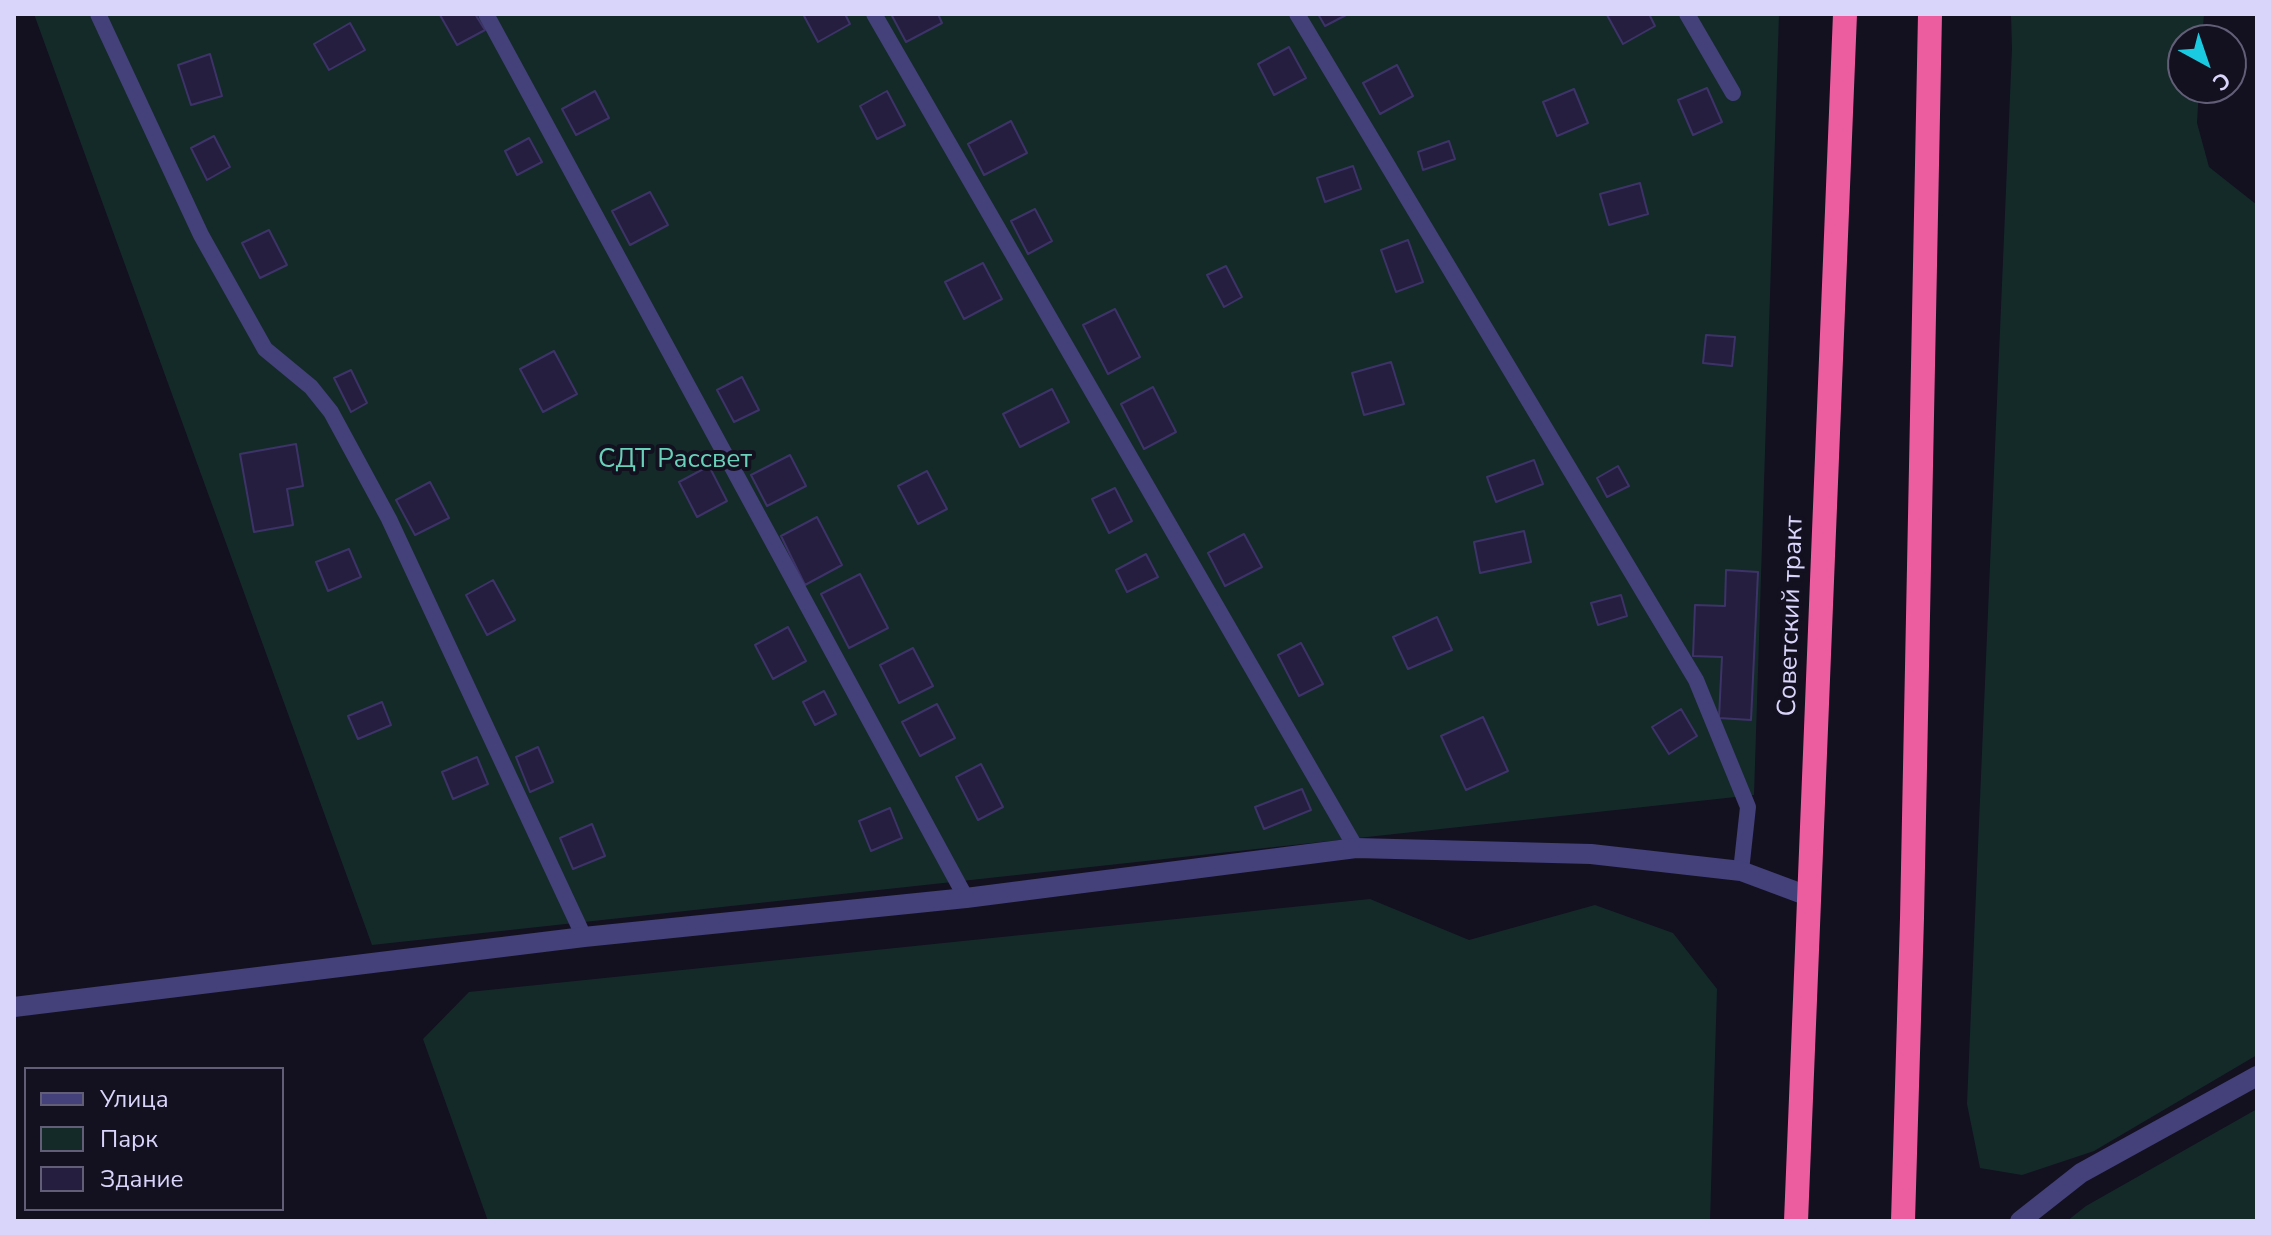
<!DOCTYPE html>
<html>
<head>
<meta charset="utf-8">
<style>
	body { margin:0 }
	#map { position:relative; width:2271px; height:1235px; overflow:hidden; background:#131020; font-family:"Nunito Sans",sans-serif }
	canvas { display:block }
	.frame { position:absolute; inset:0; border:16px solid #d9d4fa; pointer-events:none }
	.legend { position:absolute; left:24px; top:1067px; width:260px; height:144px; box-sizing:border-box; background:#131020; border:2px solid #625e77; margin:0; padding:10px 14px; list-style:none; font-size:24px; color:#d9d4fa }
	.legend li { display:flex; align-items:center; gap:16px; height:40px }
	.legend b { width:40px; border:2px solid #625e77 }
	.north { position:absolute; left:2167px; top:24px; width:80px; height:80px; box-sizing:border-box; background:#131020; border:2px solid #625e77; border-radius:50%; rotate:140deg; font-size:22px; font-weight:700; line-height:32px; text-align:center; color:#d9d4fa }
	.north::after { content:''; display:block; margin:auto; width:28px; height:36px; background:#1acae0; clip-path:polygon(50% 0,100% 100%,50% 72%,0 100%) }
</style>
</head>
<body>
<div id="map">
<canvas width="2271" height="1235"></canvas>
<div class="frame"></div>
<ul class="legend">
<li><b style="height:10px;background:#43407a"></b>Улица</li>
<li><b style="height:22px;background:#142a29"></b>Парк</li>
<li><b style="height:22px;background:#251e3f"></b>Здание</li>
</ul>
<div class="north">С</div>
</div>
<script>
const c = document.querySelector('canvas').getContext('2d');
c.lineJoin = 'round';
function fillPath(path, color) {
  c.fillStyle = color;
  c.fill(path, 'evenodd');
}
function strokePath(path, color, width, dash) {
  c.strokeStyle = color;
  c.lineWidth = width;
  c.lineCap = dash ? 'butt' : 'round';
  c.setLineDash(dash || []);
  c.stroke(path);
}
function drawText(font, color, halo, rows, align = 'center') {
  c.font = font + ' "Nunito Sans",sans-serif';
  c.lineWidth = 8;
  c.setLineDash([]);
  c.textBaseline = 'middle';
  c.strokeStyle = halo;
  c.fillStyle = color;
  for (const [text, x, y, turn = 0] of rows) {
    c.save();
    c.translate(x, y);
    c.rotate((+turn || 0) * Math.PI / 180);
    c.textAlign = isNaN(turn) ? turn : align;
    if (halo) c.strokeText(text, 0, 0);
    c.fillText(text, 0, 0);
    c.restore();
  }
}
fillPath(new Path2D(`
	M34,14h1745l-25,781 -1382,150z
	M2011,14h193l-2,26h-19v48h16l-2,35 12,44 48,38v850l-163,96 -72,24 -42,-7 -13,-64 45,-1055z
	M1370,899l99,41 126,-35 78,28 44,56 -7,232h-1222l-65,-182 46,-47z
	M2257,1109v112h-190l19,-15z`), '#142a29');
const building = new Path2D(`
	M442,14h33l10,16 -28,15 -17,-30z
	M803,14h42l5,10 -32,18z
	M891,14h47l4,9 -36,19z
	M1318,14h30l-23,12z
	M1609,14h40l6,12 -32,18 -16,-29z
	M350,23l15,27 -36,20 -15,-26z
	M1289,47l17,31 -32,17 -16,-31z
	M210,54l12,42 -31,9 -13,-40z
	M1397,65l16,31 -33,18 -17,-31z
	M1707,88l15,34 -29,13 -15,-35z
	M1574,89l14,34 -31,13 -14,-34z
	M595,91l14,27 -33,17 -14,-26z
	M887,91l18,34 -28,14 -17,-33z
	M1011,121l16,32 -43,22 -16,-31z
	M214,136l16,31 -23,13 -16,-32z
	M529,138l13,24 -25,13 -12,-24z
	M1449,141l6,18 -32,11 -5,-18z
	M1353,166l8,23 -36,13 -8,-24z
	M1640,183l8,31 -39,11 -9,-31z
	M650,192l18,33 -38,20 -18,-34z
	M1035,209l17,32 -24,13 -17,-33z
	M269,230l18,35 -27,13 -18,-35z
	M1408,240l15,42 -27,10 -15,-42z
	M983,263l19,36 -38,20 -19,-37z
	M1226,266l16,31 -18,10 -17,-32z
	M1115,309l25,48 -32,17 -25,-49z
	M1706,335l29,2 -3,29 -29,-3z
	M554,351l23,43 -34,18 -23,-43z
	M1391,362l13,42 -40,11 -12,-42z
	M351,370l16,33 -16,9 -17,-34z
	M742,377l17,33 -25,12 -17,-32z
	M1153,387l23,45 -32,17 -23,-45z
	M1052,389l17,33 -49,25 -17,-33z
	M296,444l7,42 -16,3 6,36 -39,7 -14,-78z
	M790,455l16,31 -39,20 -16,-31z
	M1534,460l9,24 -47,18 -9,-25z
	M709,466l18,35 -30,16 -18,-35z
	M1618,466l11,20 -22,11 -10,-19z
	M927,471l20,38 -29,15 -20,-38z
	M430,482l19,36 -34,17 -19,-35z
	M1115,488l17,33 -23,12 -17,-34z
	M817,517l25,48 -37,20 -24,-49z
	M1524,531l7,31 -51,11 -6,-31z
	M1244,534l18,33 -37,19 -17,-33z
	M349,549l12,28 -33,14 -12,-29z
	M1146,554l12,23 -31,15 -11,-22z
	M1726,570l32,2 -7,148 -32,-2 3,-61 -29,-1 2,-51 30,1z
	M860,574l28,54 -39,20 -28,-54z
	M493,580l22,40 -28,15 -21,-40z
	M1621,595l6,21 -29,9 -7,-22z
	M1437,617l15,33 -44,19 -15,-32z
	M788,627l18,34 -33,18 -18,-34z
	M1301,643l22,41 -24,12 -21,-41z
	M913,648l20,38 -34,17 -19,-38z
	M824,691l12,23 -21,11 -12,-23z
	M382,702l9,23 -33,14 -10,-23z
	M937,704l18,34 -35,18 -18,-34z
	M1681,709l16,27 -28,18 -17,-27z
	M1483,717l25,54 -42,19 -25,-54z
	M538,747l15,35 -23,10 -14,-35z
	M477,757l11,27 -35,15 -11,-27z
	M981,764l22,43 -25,13 -22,-43z
	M1302,789l9,21 -47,19 -9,-22z
	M890,808l12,30 -31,13 -12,-30z
	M592,824l13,32 -32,13 -13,-31z`);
fillPath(building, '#251e3f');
strokePath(building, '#3e3368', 2);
strokePath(new Path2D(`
	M98,14l103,221 64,114 46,38 20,25 58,107 195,418
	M486,14l480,884
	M874,14l482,834
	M1297,14l399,666 52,127 -7,64
	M1687,14l46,79`), '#43407a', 16);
strokePath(new Path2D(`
	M14,1007l570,-70 382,-39 390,-50 235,6 150,17 67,25
	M2020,1221l61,-48 176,-97`), '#43407a', 20);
strokePath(new Path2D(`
	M1796,1221l49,-1207
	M1903,1221l9,-303 18,-904`), '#ec5da0', 24);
drawText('26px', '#69d1b9', '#131020', [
	["СДТ Рассвет",675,461]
]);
drawText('26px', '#d9d4fa', '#131020', [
	["Советский тракт",1792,616,-88]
]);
</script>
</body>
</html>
